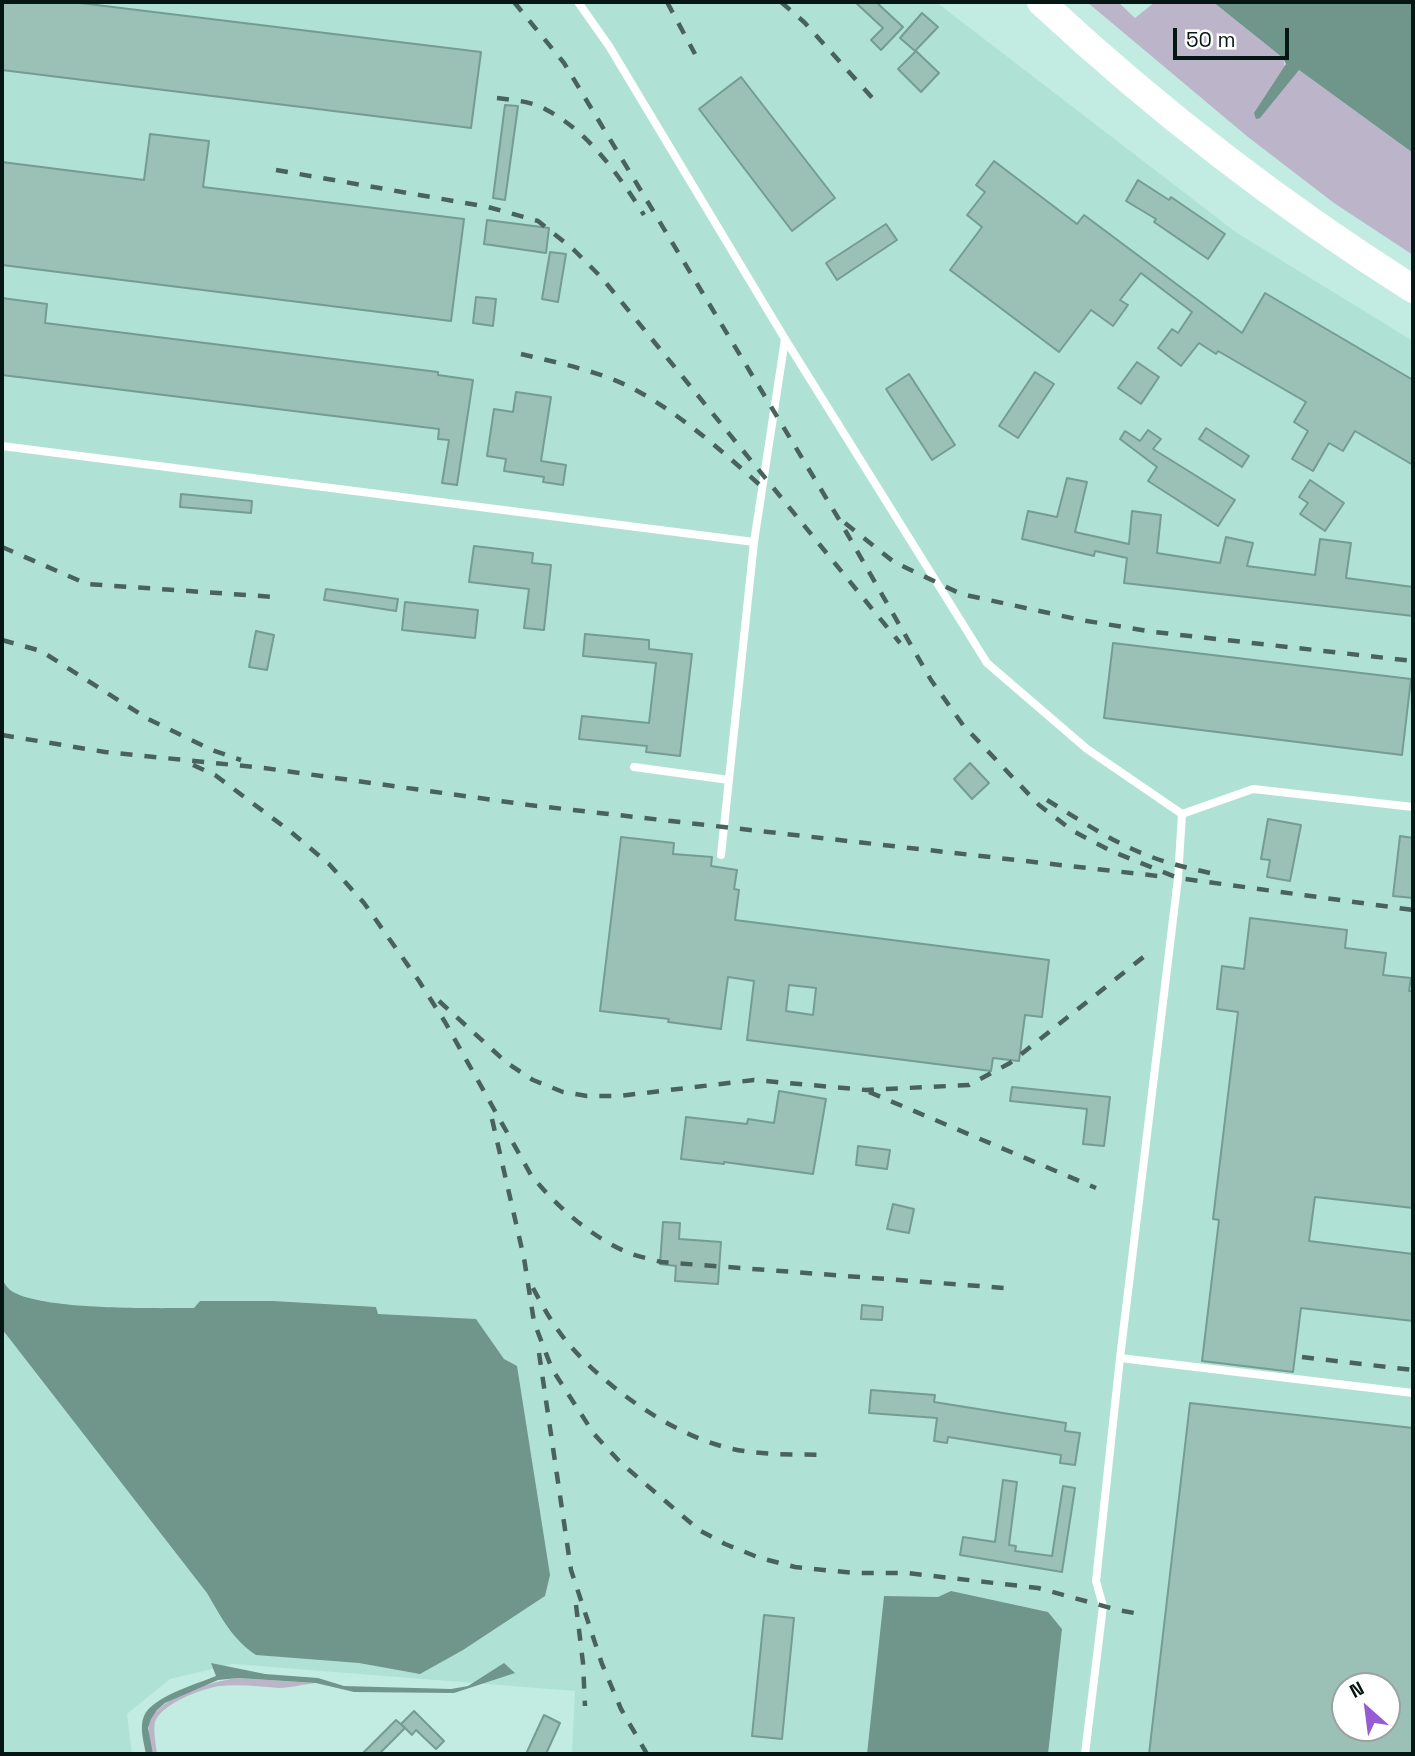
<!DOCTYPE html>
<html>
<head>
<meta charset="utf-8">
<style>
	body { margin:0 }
	#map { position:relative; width:1415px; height:1756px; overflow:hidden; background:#c2ece1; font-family:"Space Grotesk",sans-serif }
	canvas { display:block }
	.frame { position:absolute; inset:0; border:4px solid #061612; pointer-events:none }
	.north { position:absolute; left:1331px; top:1672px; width:70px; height:70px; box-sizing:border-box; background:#fff; border:2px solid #9ba2a0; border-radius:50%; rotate:332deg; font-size:19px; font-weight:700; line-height:28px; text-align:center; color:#061612 }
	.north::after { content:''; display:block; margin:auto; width:24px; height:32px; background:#975cd4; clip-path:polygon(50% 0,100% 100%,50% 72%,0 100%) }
	.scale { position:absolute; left:1173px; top:28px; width:116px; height:32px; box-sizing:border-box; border:4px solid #061612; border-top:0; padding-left:9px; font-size:21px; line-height:24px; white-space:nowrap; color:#061612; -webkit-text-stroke:5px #fff; paint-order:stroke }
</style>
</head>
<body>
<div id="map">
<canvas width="1415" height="1756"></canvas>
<div class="frame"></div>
<div class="north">N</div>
<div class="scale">50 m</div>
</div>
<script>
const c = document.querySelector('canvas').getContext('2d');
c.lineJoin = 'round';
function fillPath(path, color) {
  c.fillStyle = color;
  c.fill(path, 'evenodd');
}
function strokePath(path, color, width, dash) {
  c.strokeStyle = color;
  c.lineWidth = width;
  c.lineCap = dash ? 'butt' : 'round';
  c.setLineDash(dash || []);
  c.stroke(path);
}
fillPath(new Path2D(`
	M2,2h934l301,231 176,108v1413h-841l3,-63 -342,-27 -63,15 -43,35 5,40h-130zM1345,1686h42v42h-42z`), '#afe2d5');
fillPath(new Path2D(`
	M1087,2h31l17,16 20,-16h58l70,56 2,9 10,6 4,-3 114,83v102l-79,-52 -86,-66z
	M237,1678l79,5c-12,1 -26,5 -37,5 -20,-2 -40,-4 -60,-2 -18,3 -58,18 -64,36 -2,10 1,22 2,32h-4c-2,-10 -7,-23 -3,-33 9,-24 64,-40 87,-43z`), '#bcb4c9');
fillPath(new Path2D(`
	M1213,2h200v151l-114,-83 -39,48 -4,1 -2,-6 32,-49 -3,-6z
	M2,1279c2,3 3,6 6,9 22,23 151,20 186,20l6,-7h73l103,6 2,7 98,5 28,40 13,7 33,209 -5,21 -82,54 -43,24 -61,-11 -103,-8c-24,-16 -35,-38 -49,-62l-205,-264z
	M951,1591l97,21 14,17 -14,125h-181l17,-158 54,1z
	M211,1663l54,11 53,4 26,8 107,3 17,-3 36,-23 11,10 -61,20 -100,-1 -38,-9 -78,-5 -20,2 -53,23 -8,7 -6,9 -3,9 5,26h-7c-2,-11 -7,-27 -2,-38 9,-20 53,-32 72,-40z`), '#70958b');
const building = new Path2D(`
	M2,2h70l409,50 -10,76 -469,-58z
	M855,2h21l27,25 -22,23 -10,-10 12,-12z
	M922,13l16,14 -23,24 -15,-13z
	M916,51l23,22 -18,19 -23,-23z
	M741,77l94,121 -43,33 -93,-122z
	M505,105l13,1 -13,94 -12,-2z
	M150,134l59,7 -6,46 261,32 -13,102 -449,-56v-103l142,18z
	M994,161l83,63 7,-9 158,118 23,-40 148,87v85l-58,-34 -12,20 -14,-8 -16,28 -21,-12 16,-28 -14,-9 12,-20 -88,-51 -2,3 -17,-11 -18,23 -23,-18 14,-19 6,4 14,-21 -51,-39 -21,27 8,5 -15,21 -22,-16 -32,42 -109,-82 32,-43 -15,-12 18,-23 -9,-7z
	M1138,180l31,20 2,-3 54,37 -17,25 -54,-37 2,-3 -30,-18z
	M487,220l62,8 -3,25 -62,-9z
	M886,224l11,16 -60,40 -11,-17z
	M550,252l16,2 -8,48 -16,-3z
	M476,297l20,2 -3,27 -20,-3z
	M2,298l45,6 -2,19 393,49v3l35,5 -16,105 -15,-2 7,-43 -11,-1 1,-10 -437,-54z
	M1137,362l22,15 -18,27 -23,-16z
	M1035,372l19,12 -36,54 -19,-12z
	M909,374l46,71 -23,15 -46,-71z
	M516,392l35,5 -10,64 25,4 -3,20 -20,-3 1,-5 -40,-6 2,-12 -19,-3 7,-47 19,3z
	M1206,428l43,28 -7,11 -43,-28z
	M1148,430l13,9 -8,10 82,51 -17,26 -70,-45 9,-14 -37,-28 5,-8 15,10z
	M1067,478l20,4 -12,50 54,12 3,-33 29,4 -4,38 63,10 6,-26 27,6 -6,23 68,9 5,-36 31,4 -5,35 67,9v29l-289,-33 3,-25 -32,-7 -1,5 -72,-17 6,-28 29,6z
	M1310,480l34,23 -19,28 -25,-17 8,-11 -9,-6z
	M181,494l71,7 -1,12 -71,-6z
	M474,546l59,7 -1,10 19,2 -7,65 -20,-2 5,-39 -60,-7z
	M326,589l72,10 -2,12 -72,-11z
	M405,602l73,8 -3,28 -73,-8z
	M256,631l18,4 -7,35 -18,-3z
	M585,634l64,6v9l43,5 -12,102 -34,-4 1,-6 -68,-7 3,-23 67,7 7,-60 -73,-7z
	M1113,643l298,36 -9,76 -298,-37z
	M970,763l19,20 -17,16 -18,-20z
	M1268,819l33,6 -11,56 -23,-4 3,-17 -9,-1z
	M1400,836l13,2v60l-20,-2z
	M621,837l53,6 -1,11 39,3 -1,9 26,4 -3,19 5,1 -4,30 314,40 -7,57 -17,-2 -6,46 -26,-3 -2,13 -244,-31 7,-59 -26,-4 -7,52 -53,-7 1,-3 -69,-8zM789,985l27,3 -3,27 -27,-4z
	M1250,918l97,12 -2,18 41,5 -3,22 28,3 -2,13h4v217l-98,-11 -6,44 104,13v67l-112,-13 -8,64 -91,-11 17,-141 -6,-1 25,-207 -21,-3 5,-43 22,3z
	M1012,1087l98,10 -6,49 -21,-2 4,-35 -77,-8z
	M779,1091l47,8 -13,75 -89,-12v2l-43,-5 5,-42 61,7 1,-5 26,4z
	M858,1146l32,4 -3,19 -31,-4z
	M893,1204l21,5 -5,24 -22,-4z
	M663,1222l17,1 -1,16 42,3 -3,42 -43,-3 1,-15 -16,-2z
	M862,1305l21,2 -1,13 -21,-1z
	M871,1390l64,5 -1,7 132,21 -1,8 15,2 -5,32 -15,-2 1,-8 -113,-18 -1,6 -13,-2 3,-23 -68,-5z
	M1190,1403l223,25v326h-264zM1345,1686h42v42h-42z
	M1003,1480l14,2 -8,63 7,1 -1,5 37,5 11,-70 12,2 -13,84 -102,-17 3,-18 32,5z
	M764,1615l30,3 -12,121 -30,-3z
	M414,1711l30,30 -8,8 -20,-19 -4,5 -11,-11z
	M544,1715l16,8 -14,31h-20z
	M396,1720l9,8 -26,26h-17z`);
fillPath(building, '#9bc0b6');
strokePath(building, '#749c92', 2);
strokePath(new Path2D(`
	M578,2l31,44 176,293 202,324 100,86 95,65 -4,64 -58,480 -24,223 7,25 -18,148
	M2,446l752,96 31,-203
	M634,767l95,13
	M1182,814l71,-25 160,18
	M721,855l33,-313
	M1120,1358l293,35`), '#fff', 8);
strokePath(new Path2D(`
	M1041,2c115,107 239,203 372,287`), '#fff', 28);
strokePath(new Path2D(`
	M514,2l50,61 273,453 94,164 32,45 76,80 34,26 38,20 67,27 235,32
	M667,2l28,52
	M781,2l23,20 72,80
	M497,98c16,2 33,3 48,11 44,23 73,65 99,106
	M276,170l212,37 50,14 36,29 28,28 298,365
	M521,354c38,9 78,17 113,35 45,24 92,65 129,99
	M845,523l49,39 67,32 120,26 73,12 259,29
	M2,547l85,37 188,13
	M2,640l39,11 107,68 64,31 29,10
	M2,735l103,17 159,16 265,37 629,71
	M193,765l22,10 76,57 38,32 35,39 55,78 26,41 86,153c26,32 60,62 98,78 10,4 22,6 32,9l344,26
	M1047,800c31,19 62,40 97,54 24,10 49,15 75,21
	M439,1001l68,62 26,17 30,12 24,4h32l135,-16 112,10 103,-5 41,-22 136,-108
	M869,1092l227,96
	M492,1119l32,139 10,64 18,47 42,65 27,29 78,67 26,14 35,14 35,9 59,6h53l131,15 80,22 27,5
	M533,1288c10,19 20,37 34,54 36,43 100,89 154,104 34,10 72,8 107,9
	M539,1353l32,217 31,94 19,45 26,45
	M1302,1357l111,13
	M576,1605l7,58 2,43`), '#49625c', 4.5, [12, 12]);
</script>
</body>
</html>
